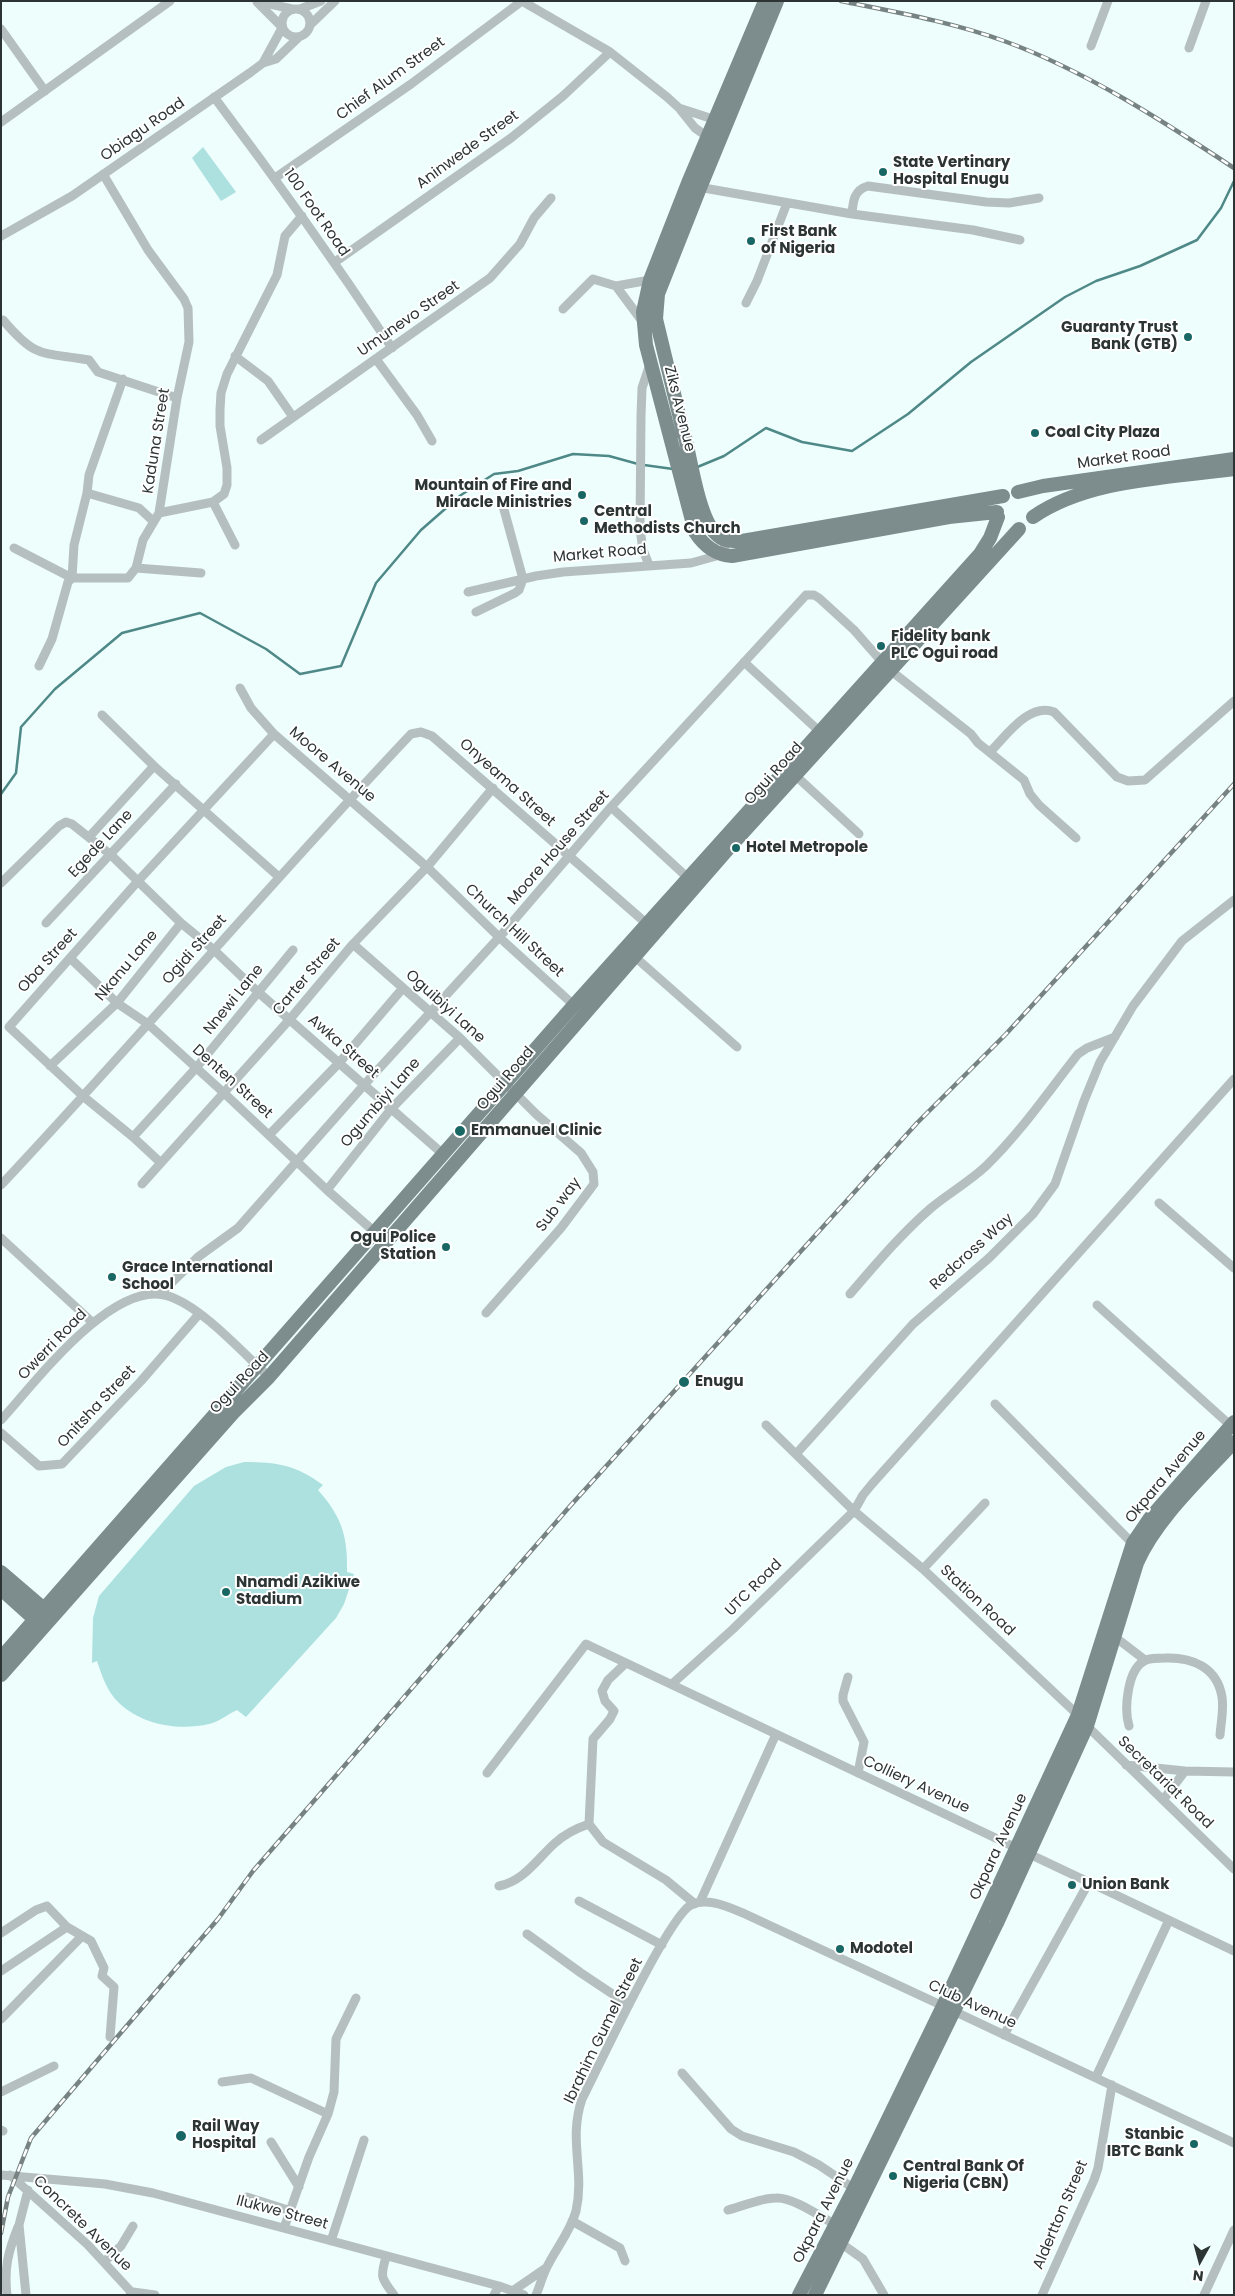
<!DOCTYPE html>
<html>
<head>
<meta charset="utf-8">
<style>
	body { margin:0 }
	#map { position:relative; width:1235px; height:2296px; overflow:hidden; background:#edfefd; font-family:Poppins,sans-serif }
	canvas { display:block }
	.frame { position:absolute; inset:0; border:2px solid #2c3534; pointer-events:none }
	.north { position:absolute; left:1175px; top:2236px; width:50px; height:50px; -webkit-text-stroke:4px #fff; paint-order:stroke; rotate:187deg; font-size:14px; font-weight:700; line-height:20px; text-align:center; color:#2c3534 }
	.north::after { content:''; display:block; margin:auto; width:18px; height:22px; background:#2c3534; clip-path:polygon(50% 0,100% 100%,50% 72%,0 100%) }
</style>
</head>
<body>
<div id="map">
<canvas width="1235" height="2296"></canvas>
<div class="frame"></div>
<div class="north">N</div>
</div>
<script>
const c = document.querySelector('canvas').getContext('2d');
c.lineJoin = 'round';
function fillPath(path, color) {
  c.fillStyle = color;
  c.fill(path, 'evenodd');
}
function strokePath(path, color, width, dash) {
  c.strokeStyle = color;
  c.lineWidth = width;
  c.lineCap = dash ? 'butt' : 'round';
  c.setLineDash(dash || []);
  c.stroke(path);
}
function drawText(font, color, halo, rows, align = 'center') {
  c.font = font + ' Poppins,sans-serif';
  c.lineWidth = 4;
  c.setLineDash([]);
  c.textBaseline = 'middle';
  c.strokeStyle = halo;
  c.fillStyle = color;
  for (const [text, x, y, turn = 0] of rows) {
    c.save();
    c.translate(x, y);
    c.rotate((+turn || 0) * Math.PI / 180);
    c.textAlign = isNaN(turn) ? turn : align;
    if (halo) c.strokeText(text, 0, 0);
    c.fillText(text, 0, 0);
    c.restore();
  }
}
fillPath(new Path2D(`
	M203,147l33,45 -15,9 -29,-43z
	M244,1462c33,0 52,3 79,23l-5,5c24,27 30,47 29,82l7,2 -10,30 -8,14 -90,99 -9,-7c-9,4 -18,12 -28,14 -30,7 -68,1 -91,-22 -11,-11 -16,-26 -21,-41l-5,2 1,-45 6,-22 95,-110 32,-19z`), '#ace1df');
strokePath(new Path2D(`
	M644,465l29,4
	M695,468l29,-12 42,-28 36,14 50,9 56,-37 63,-52 94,-65 31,-16 44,-15 57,-26 24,-32 13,-27
	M1,794l15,-21 5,-46 34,-38 67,-56 78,-20 66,36 34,25 41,-8 35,-83 45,-53 40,-35 33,-21 24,-3 55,-17 36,2 29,8`), '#4e8887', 2.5);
strokePath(new Path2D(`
	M257,1l35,8
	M522,1l88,51 57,45 12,11 16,20 17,12
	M257,2l24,24
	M282 23a14 14 0 1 1 28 0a14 14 0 1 1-28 0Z
	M300,9l21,-8
	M310,25l25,-24
	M1,29l44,62
	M1091,46l17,-45
	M1189,48l17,-47
	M263,63l13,-4 23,-22
	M214,97c62,82 121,165 178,251
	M679,108l40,13
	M1,122l169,-121
	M275,178l136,-94 111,-83
	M698,187l154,27 121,16 47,10
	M852,214c1,-13 2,-24 16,-28l118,16 23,1 30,-5
	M1,236l71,-40 179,-124 12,-9 19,-35
	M335,262l176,-124 52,-42 47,-44
	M616,286l26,35
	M746,303l11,-22 30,-78
	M563,309l30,-30 23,7 34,-6
	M3,320c33,39 38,32 86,40l9,12 79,26
	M235,356l33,25 25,36
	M376,359l41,56 15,26
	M261,440l229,-162 30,-34 14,-26 17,-20
	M87,493l52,15 14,13
	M213,502l22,43
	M159,513l54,-11 11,-8 3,-9v-17l-7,-42v-16l1,-17 6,-19 50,-99 8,-39 17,-20
	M14,548l58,30 2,-33 13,-52 2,-18 34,-96
	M649,565l-6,-15 -3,-21 1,-113 1,-28 8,-24
	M136,568l65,5
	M468,592l68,-16 27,-4 128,-9 29,-8 8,-14
	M476,612l39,-19 4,-3 4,-11 -20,-73
	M744,662l75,69
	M39,666l13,-27 16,-57 4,-4h56l8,-10 7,-28 16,-27 18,-115 12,-56 -1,-34 -4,-9 -36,-49 -45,-76
	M890,670l81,64 7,9 46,37 6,14 9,11 37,33
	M240,688l11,20 23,26
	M102,715l52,51 125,111
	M990,752c16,-16 39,-50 64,-40l63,65 11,4 17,-1 89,-79
	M796,776l63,58
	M611,807l77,71
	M90,836l64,-70
	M1,883l58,-57 7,-4 6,2 39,31 70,68 33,27 44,42 186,163
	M46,923l130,-139
	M353,944l107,94 76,76 45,39 12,19 1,12 -33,44 -75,85
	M293,950l-97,118 -63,69 -49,-40 -75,-70 129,-146 136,-147 153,133 72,70 78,71
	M635,957l102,90
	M70,958l47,45 31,21 76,69 103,97 59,52
	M50,1066l67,-63 64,-80
	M270,1134l69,-71 64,-75
	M133,1137l28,26
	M142,1184l148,-165 63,-75 74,-77 66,-79
	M1,1185c139,-148 270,-303 410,-451l10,-2 11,4 215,188
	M327,1190l64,-81 69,-71
	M1159,1203l75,65
	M1,1238l91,84
	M160,1294l38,-37 40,-29 126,-143 139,-152 108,-126 195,-212h8l5,3 35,32 29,33
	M850,1294c26,-30 51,-60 81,-86 18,-15 38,-26 55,-42 35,-34 62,-74 92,-112l9,-6 28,-11
	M1097,1305l133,120
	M995,1404l140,142
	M1,1420c33,-36 112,-142 167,-124 33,10 75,57 101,81
	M766,1425l88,86 69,58 155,146 9,11 147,143
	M1,1433l38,33 23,-2 79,-83 58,-67
	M796,1454l117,-130 76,-66 44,-44 22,-30 29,-83 16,-39 33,-56 49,-65 52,-41
	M923,1569l62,-66
	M1115,1637l30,23
	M626,1663l-18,17 -6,11 3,10 9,10 -4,8 -17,20 -4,85 14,18 63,38 29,24
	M848,1677l-5,18v6l21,41 -6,31
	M672,1684l61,-55 121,-118 9,-16 9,-11 362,-405
	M1129,1726c-5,-17 -2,-58 17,-66 5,-2 13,-2 19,-2 27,-1 52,9 57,39 2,12 -1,25 -2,38
	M1126,1765l59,6 49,1
	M487,1773l99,-129 648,307
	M1163,1800l22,-29
	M499,1886c25,-5 38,-27 56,-43 10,-9 22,-15 34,-19
	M579,1901l83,44
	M700,1902l76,-168
	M1,1933l35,-23 11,-4 20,21 24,14 13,27 -2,8 12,11 -4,50
	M527,1934l54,39 48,32
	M1,1971l66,-44
	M1,2019l81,-83
	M1004,2035l85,-153
	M682,2073l49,56 11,7 52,16 25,13 37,25
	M1096,2077l73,-157
	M222,2082l29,-4 77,36
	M1,2092l53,-26
	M1,2130l2,1
	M271,2142l28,45
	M1,2175l104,9 48,9 346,93 25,9
	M10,2175l78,70 46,50
	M247,2197l44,14
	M728,2210c15,-4 33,-12 48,-12 17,-1 45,19 60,27
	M572,2221l48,27 5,13
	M284,2228l25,-71 19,-43 6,-22 2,-53 20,-41
	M331,2241l33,-101
	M842,2244l21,15 21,36
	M386,2257c-6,20 -5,21 8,38
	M104,2262l17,-16 12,-20
	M514,2290l32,-22
	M7,2295c-3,-27 1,-43 11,-68
	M26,2295l-7,-70 9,-35
	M130,2295l3,-3 22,3
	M494,2295l5,-9
	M536,2295c4,-9 6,-18 10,-26 9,-20 24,-36 30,-58 9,-40 -8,-71 6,-112 16,-31 86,-182 109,-194 16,-8 37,2 52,8l200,93 291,137
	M1042,2295l52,-115 4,-12 14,-83
	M1204,2295l30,-65`), '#b6bfbf', 9);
strokePath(new Path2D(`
	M765,1l-77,182 -38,97 -7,32 3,33 49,187c9,14 20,23 37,24l217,-39 48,-5
	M684,435l-28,-116 2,-25 42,-106 77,-187
	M685,437c6,24 14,81 31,97 7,8 16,7 26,7l261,-45
	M1018,492l25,-6 191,-27
	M1033,517c55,-38 136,-39 201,-48
	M1,1572l49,42
	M1,1589l40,36
	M1,1658l573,-653 406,-451 10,-16 8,-21
	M1,1675l232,-262 36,-36 460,-529 290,-319
	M799,2295l55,-106 89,-183 135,-291 55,-172 17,-25 84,-96
	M815,2295l182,-372 90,-197 50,-163c19,-44 65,-86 97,-121`), '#7d8d8d', 14);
const rail = new Path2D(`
	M841,1c54,11 111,21 163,40 80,29 159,80 230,127
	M1,2233l7,-36 23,-59 187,-219 35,-48 318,-366 346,-382 89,-89 228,-250`);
strokePath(rail, '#778382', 4.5);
strokePath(rail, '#fff', 2.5, [8]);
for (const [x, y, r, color] of [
	[883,172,5,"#196765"],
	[751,241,5,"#196765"],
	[1188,337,5,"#196765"],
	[1035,433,5,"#196765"],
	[582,495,5,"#196765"],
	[584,521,5,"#196765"],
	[881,646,5,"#196765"],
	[736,848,5,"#196765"],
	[460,1131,6,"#196765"],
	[446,1247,5,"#196765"],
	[112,1277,5,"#196765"],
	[684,1382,6,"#196765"],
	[226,1592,5,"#196765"],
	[1072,1885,5,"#196765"],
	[840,1949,5,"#196765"],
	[181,2136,6,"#196765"],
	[1194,2144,5,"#196765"],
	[893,2176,5,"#196765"]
]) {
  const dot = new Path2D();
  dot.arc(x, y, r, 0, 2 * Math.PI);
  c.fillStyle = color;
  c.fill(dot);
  strokePath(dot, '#fff', 2);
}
drawText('15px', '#2c3534', '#fff', [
	["Chief Alum Street",391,79,-36],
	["Obiagu Road",143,130,-35],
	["Aninwede Street",468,150,-36],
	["100 Foot Road",316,213,55],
	["Umunevo Street",409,319,-35],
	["Ziks Avenue",679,409,76],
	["Kaduna Street",157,441,-81],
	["Market Road",1124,458,-8],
	["Market Road",600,554,-5],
	["Moore Avenue",332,765,40],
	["Ogui Road",774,774,-48],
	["Onyeama Street",507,783,42],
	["Egede Lane",101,844,-47],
	["Moore House Street",559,848,-49],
	["Church Hill Street",514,931,43],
	["Ogidi Street",195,950,-48],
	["Oba Street",48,961,-48],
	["Nkanu Lane",127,966,-50],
	["Carter Street",307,977,-50],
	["Nnewi Lane",234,1000,-51],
	["Oguibiyi Lane",445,1007,42],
	["Awka Street",343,1047,41],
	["Ogui Road",506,1079,-49],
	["Denten Street",232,1082,42],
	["Ogumbiyi Lane",381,1103,-49],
	["Sub way",559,1205,-53],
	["Redcross Way",972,1252,-42],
	["Owerri Road",53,1345,-46],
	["Ogui Road",240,1383,-47],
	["Onitsha Street",97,1407,-47],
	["Okpara Avenue",1166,1477,-50],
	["UTC Road",754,1588,-45],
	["Station Road",977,1601,43],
	["Secretariat Road",1165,1783,44],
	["Colliery Avenue",916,1785,25],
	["Okpara Avenue",999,1847,-65],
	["Club Avenue",972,2005,25],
	["Ibrahim Gumel Street",604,2031,-64],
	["Okpara Avenue",824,2211,-63],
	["Ilukwe Street",282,2213,15],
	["Aldertton Street",1061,2215,-67],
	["Concrete Avenue",82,2224,44]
]);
drawText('bold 15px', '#2c3534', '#fff', [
	["State Vertinary",893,163],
	["Hospital Enugu",893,180],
	["First Bank",761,232],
	["of Nigeria",761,249],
	["Guaranty Trust",1178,328,"right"],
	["Bank (GTB)",1178,345,"right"],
	["Coal City Plaza",1045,433],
	["Mountain of Fire and",572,486,"right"],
	["Miracle Ministries",572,503,"right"],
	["Central",594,512],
	["Methodists Church",594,529],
	["Fidelity bank",891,637],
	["PLC Ogui road",891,654],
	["Hotel Metropole",746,848],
	["Emmanuel Clinic",471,1131],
	["Ogui Police",436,1238,"right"],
	["Station",436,1255,"right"],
	["Grace International",122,1268],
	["School",122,1285],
	["Enugu",695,1382],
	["Nnamdi Azikiwe",236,1583],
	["Stadium",236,1600],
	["Union Bank",1082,1885],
	["Modotel",850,1949],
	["Rail Way",192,2127],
	["Hospital",192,2144],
	["Stanbic",1184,2135,"right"],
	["IBTC Bank",1184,2152,"right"],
	["Central Bank Of",903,2167],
	["Nigeria (CBN)",903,2184]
], 'left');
</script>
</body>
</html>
